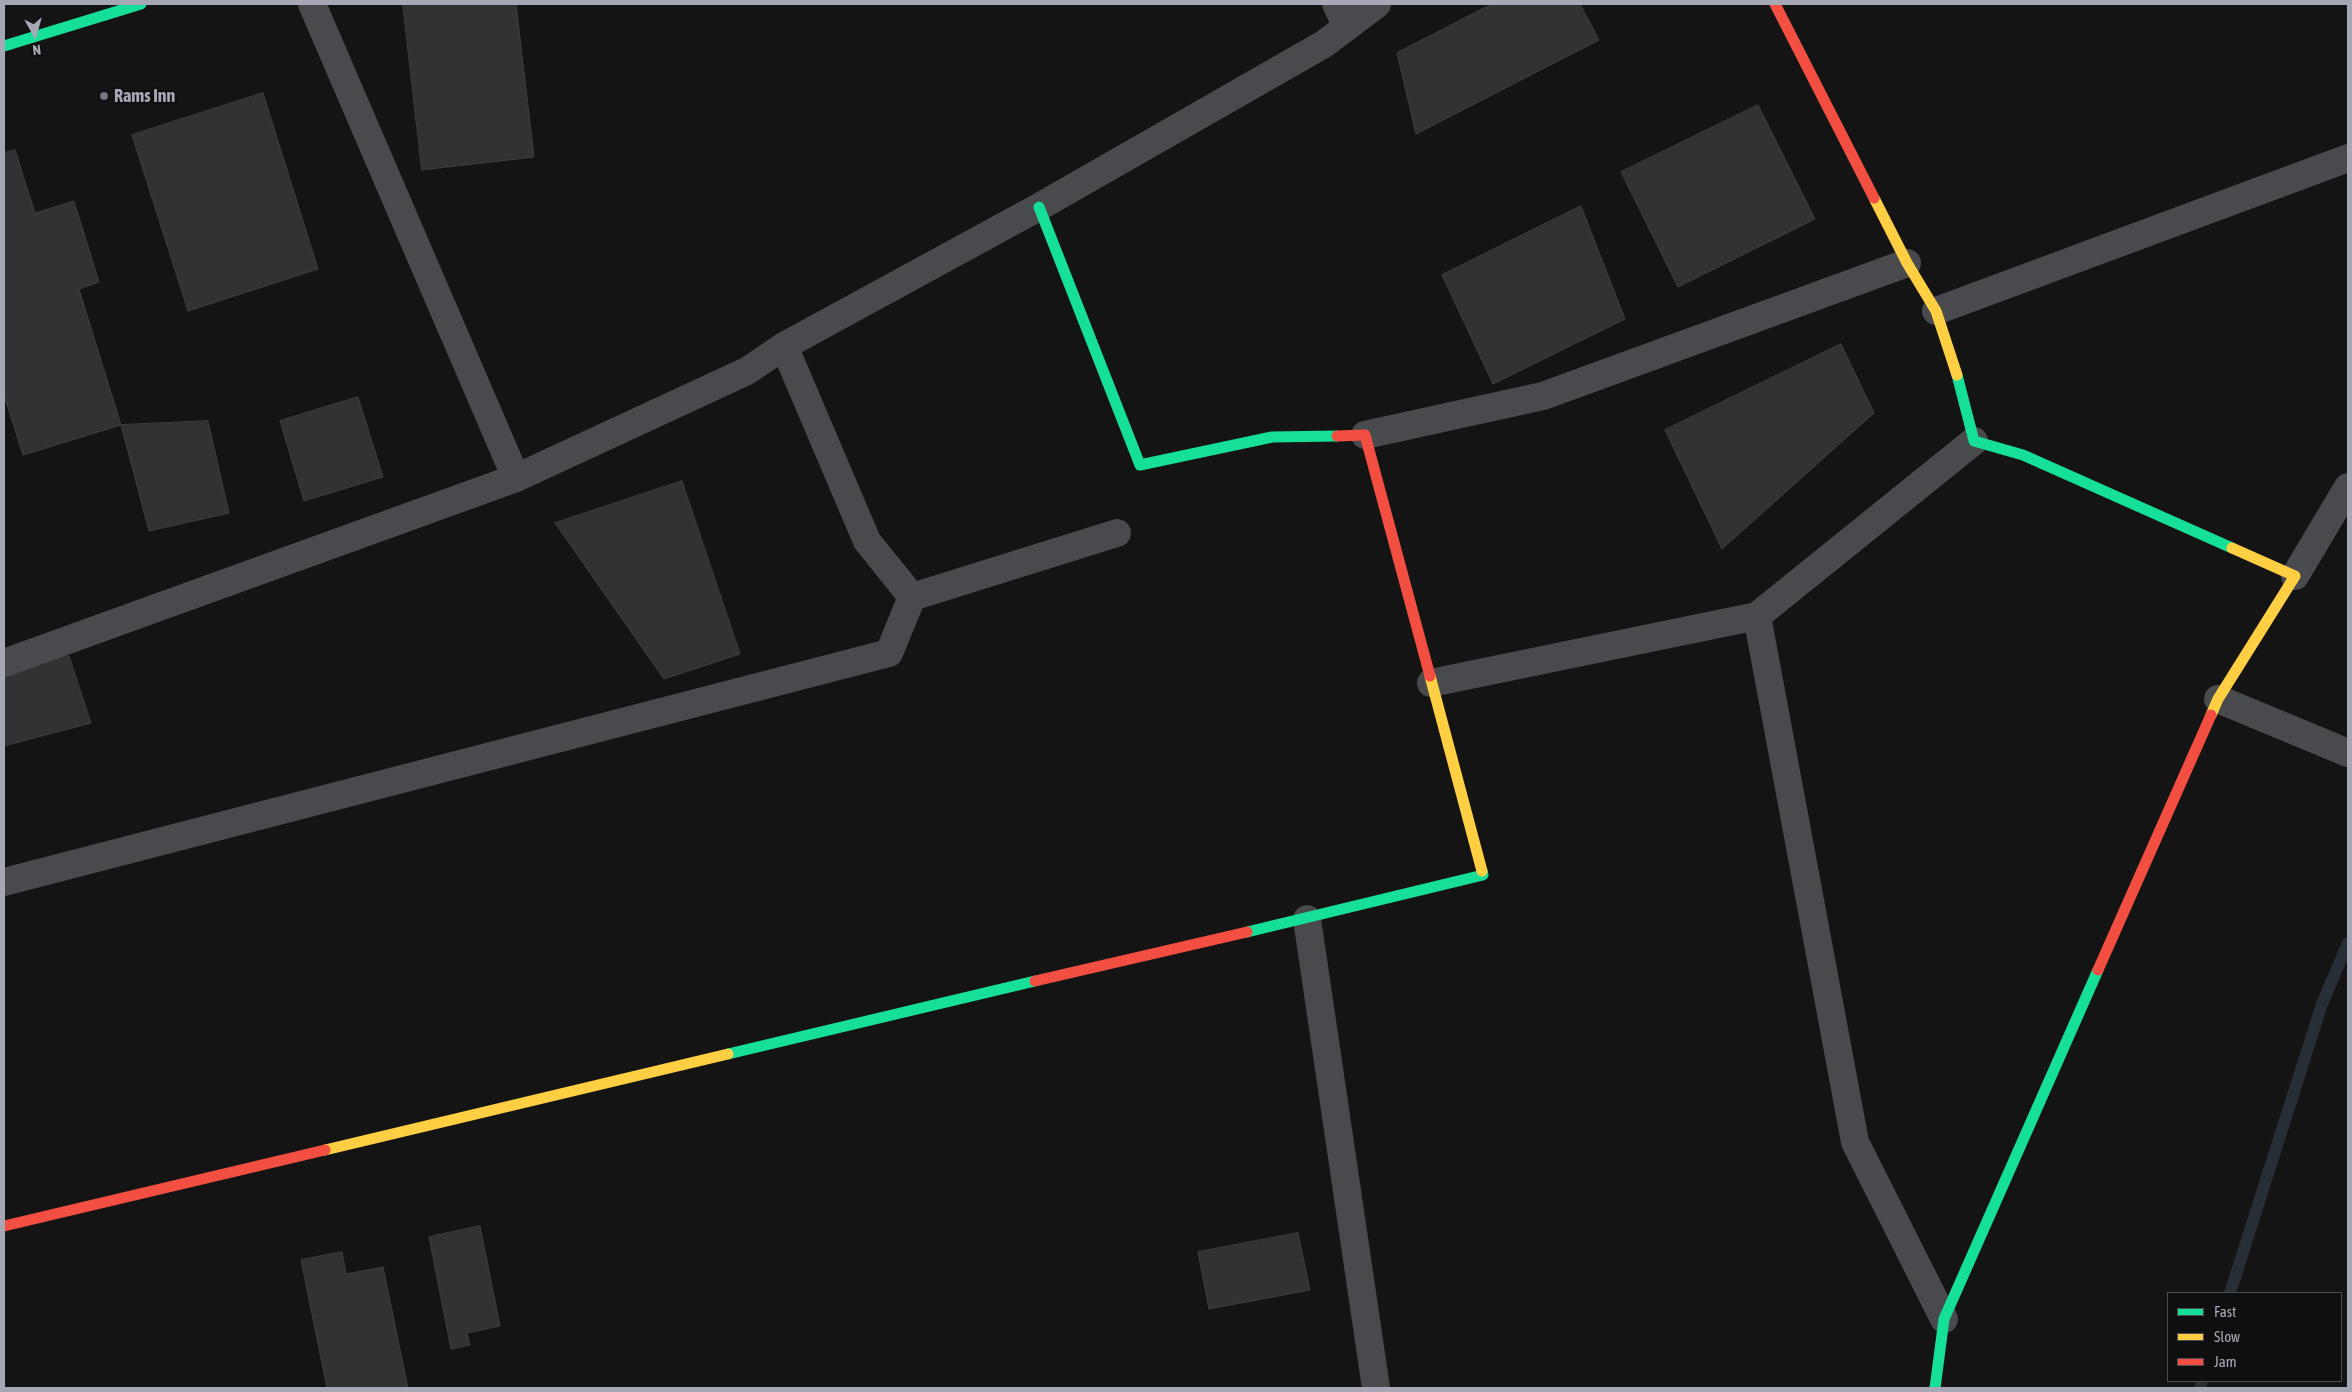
<!DOCTYPE html>
<html>
<head>
<meta charset="utf-8">
<style>
	body { margin:0 }
	#map { position:relative; width:2352px; height:1392px; overflow:hidden; background:#141415; font-family:"Asap Condensed",sans-serif }
	canvas { display:block }
	.frame { position:absolute; inset:0; border:5px solid #a6a9b5; pointer-events:none }
	.legend { position:absolute; left:2167px; top:1292px; width:175px; height:90px; box-sizing:border-box; background:#0f0f10; border:1px solid #4b4d52; margin:0; padding:6px 9px; list-style:none; font-size:15px; color:#a6a9b5 }
	.legend li { display:flex; align-items:center; gap:10px; height:25px }
	.legend b { width:25px; border:1px solid #4b4d52 }
	.north { position:absolute; left:10px; top:10px; width:50px; height:50px; -webkit-text-stroke:4px #0f0f10; paint-order:stroke; rotate:173deg; font-size:14px; font-weight:700; line-height:20px; text-align:center; color:#a6a9b5 }
	.north::after { content:''; display:block; margin:auto; width:18px; height:22px; background:#a6a9b5; clip-path:polygon(50% 0,100% 100%,50% 72%,0 100%) }
</style>
</head>
<body>
<div id="map">
<canvas width="2352" height="1392"></canvas>
<div class="frame"></div>
<ul class="legend">
<li><b style="height:6px;background:#16e098"></b>Fast</li>
<li><b style="height:6px;background:#ffcf43"></b>Slow</li>
<li><b style="height:6px;background:#f24e42"></b>Jam</li>
</ul>
<div class="north">N</div>
</div>
<script>
const c = document.querySelector('canvas').getContext('2d');
c.lineJoin = 'round';
function strokePath(path, color, width, dash) {
  c.strokeStyle = color;
  c.lineWidth = width;
  c.lineCap = dash ? 'butt' : 'round';
  c.setLineDash(dash || []);
  c.stroke(path);
}
function fillPath(path, color) {
  c.fillStyle = color;
  c.fill(path, 'evenodd');
}
function drawText(font, color, halo, rows, align = 'center') {
  c.font = font + ' "Asap Condensed",sans-serif';
  c.lineWidth = 4;
  c.setLineDash([]);
  c.textBaseline = 'middle';
  c.strokeStyle = halo;
  c.fillStyle = color;
  for (const [text, x, y, turn = 0] of rows) {
    c.save();
    c.translate(x, y);
    c.rotate((+turn || 0) * Math.PI / 180);
    c.textAlign = isNaN(turn) ? turn : align;
    if (halo) c.strokeText(text, 0, 0);
    c.fillText(text, 0, 0);
    c.restore();
  }
}
strokePath(new Path2D(`
	M2230,1293l92,-289 26,-61
	M2200,1388l2,-7`), '#282e36', 12);
const building = new Path2D(`
	M403,4h113l18,153 -112,13z
	M1492,4h88l19,36 -183,94 -19,-81z
	M263,93l55,176 -130,42 -56,-176z
	M1758,105l57,114 -137,68 -57,-115z
	M15,150l20,63 39,-12 25,81 -20,7 42,136 -98,30 -19,-60v-242z
	M1581,206l44,113 -132,65 -51,-109z
	M1841,344l33,69 -152,136 -57,-119z
	M358,397l25,80 -79,24 -24,-80z
	M208,421l21,92 -80,18 -28,-106z
	M682,481l58,173 -76,25 -109,-156z
	M69,656l22,67 -87,23v-70z
	M480,1226l20,100 -33,7 3,12 -19,4 -22,-112z
	M1298,1233l12,57 -101,19 -11,-57z
	M342,1252l4,22 37,-7 25,121h-81l-26,-128z`);
fillPath(building, '#323234');
strokePath(building, '#3d3e41', 1);
strokePath(new Path2D(`
	M312,4l204,474
	M1336,4l11,23
	M1936,311l412,-153
	M784,346l83,195 45,56 205,-64
	M1365,435l178,-39 364,-133
	M2295,576l53,-89
	M4,663l512,-185 231,-107 37,-25 255,-139 285,-163 53,-40
	M1431,683l326,-67
	M2218,699l130,54
	M4,882l885,-229 23,-56
	M1307,919l69,469
	M1944,1319l-89,-177 -98,-526 217,-175`), '#494a4d', 28);
strokePath(new Path2D(`
	M4,46l137,-42
	M1039,207l101,258 132,-28 65,-1
	M1957,375l17,66 49,14 209,93
	M1247,932l236,-57 -1,-4
	M728,1054l307,-73
	M1935,1388l9,-69 154,-349`), '#16e098', 11);
strokePath(new Path2D(`
	M1874,198l33,65 29,48 21,64
	M1430,676l52,195
	M2211,715l7,-16 77,-123 -63,-28
	M325,1150l403,-96`), '#ffcf43', 11);
strokePath(new Path2D(`
	M1775,4l99,194
	M1337,436l28,-1 65,241
	M2098,970l113,-255
	M1035,981l212,-49
	M4,1226l321,-76`), '#f24e42', 11);
for (const [x, y, r, color] of [
	[104,96,5,"#73757d"]
]) {
  const dot = new Path2D();
  dot.arc(x, y, r, 0, 2 * Math.PI);
  c.fillStyle = color;
  c.fill(dot);
  strokePath(dot, '#0f0f10', 2);
}
drawText('bold 18px', '#a6a9b5', '#0f0f10', [
	["Rams Inn",114,96]
], 'left');
</script>
</body>
</html>
